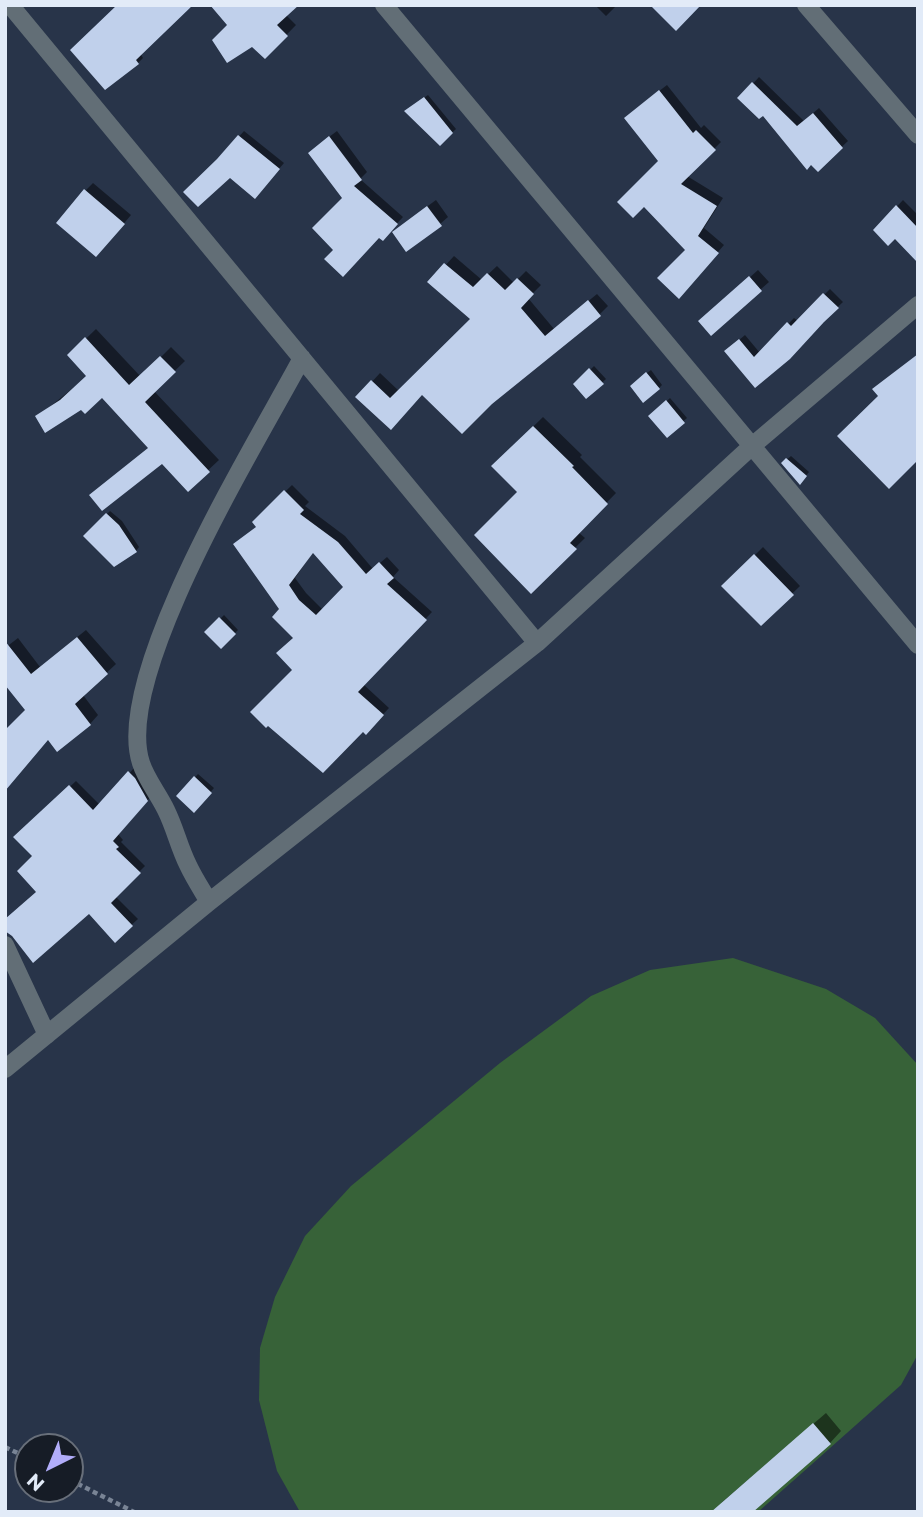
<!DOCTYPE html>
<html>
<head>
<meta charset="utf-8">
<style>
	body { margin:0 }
	#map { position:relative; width:923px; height:1517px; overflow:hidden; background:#283449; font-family:Montserrat,sans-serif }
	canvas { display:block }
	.frame { position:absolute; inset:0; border:7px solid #e2ebf8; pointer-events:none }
	.north { position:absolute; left:14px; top:1433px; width:70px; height:70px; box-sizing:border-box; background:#161c26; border:2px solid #686f7a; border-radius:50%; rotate:223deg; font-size:19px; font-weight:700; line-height:28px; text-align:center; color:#e2ebf8 }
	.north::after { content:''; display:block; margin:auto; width:24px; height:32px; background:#b1adfa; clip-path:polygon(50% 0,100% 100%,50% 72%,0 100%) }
</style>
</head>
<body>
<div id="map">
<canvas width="923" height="1517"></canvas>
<div class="frame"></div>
<div class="north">N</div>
</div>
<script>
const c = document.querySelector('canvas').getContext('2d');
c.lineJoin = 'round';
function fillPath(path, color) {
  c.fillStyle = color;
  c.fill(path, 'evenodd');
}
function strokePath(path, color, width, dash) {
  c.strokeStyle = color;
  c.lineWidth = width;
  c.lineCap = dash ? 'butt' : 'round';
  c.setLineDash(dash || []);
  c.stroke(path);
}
fillPath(new Path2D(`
	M733,958l93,31 49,29 43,47v289l-17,31 -143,127h-458l-23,-41 -18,-71 1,-52 15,-51 30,-61 46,-50 149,-123 91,-67 59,-26z`), '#376238');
fillPath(new Path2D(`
	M595,5h22l-11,11z
	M286,15l10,10 -31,32 -36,-32z
	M140,53l3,5 -5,5 -33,25z
	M759,77l45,44 15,-13 29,33 -30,28 -55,-56 -23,-15z
	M667,85l34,43 3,-3 17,17 -34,34 36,22 -19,30 20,17 -38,44 2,-39 -28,-89 -27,-50z
	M428,95l28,34 -16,15 -30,-36z
	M244,131l40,32 -24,28 -41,-32z
	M337,131l30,41 -7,7 43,38 -14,15 -53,18 8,-52 -27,-52z
	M93,183l38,32 -27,32 -18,-57z
	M436,200l12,17 -8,7 -38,1z
	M903,200l15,15v36l-23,-15 -20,-6z
	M454,256l28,24 15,-14 17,17 12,-12 15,14 -13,13 26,31 43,-35 11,12 -8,8 -178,79 -23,27 -41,-23 22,-24 19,18 73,-72 -42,-37z
	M758,270l11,12 -58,51 -2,-19z
	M830,289l13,13 -88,84 -23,-40 13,-11 15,18 34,-35 4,3z
	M96,329l45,48 30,-30 14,14 -31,30 65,69 -31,29 -86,-93 -21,12 -44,9 51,-41 -19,-21z
	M594,366l12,13 -19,18 -11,-13z
	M651,370l11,15 -3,3 -24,-6z
	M670,398l17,20 -20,17 -16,-19z
	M543,417l39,38 -2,2 36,36 -38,39 7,6 -54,53 -12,-99 -26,-26z
	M791,456l18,16 -9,11 -17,-20z
	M292,485l17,17 -4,4 40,30 28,33 14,-12 12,13 -6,7 39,35 -69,72 26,24 -17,18 -77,-56v-33l-13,-27 -47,-66 23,-18 -4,-4zM314,551l31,36 -22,23 -17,-17 -11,-15z
	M110,511l12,10 17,26 -3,4 -51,-15z
	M763,547l37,39 -39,38 -37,-38z
	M224,615l14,15 -17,17 -14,-15z
	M86,630l30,34 -33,31 15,20 -8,9 -63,-14 -22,-62 13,-10 22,29z
	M135,767l18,27 -35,40 5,6 -2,2 24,24 -30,30 23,23 -23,21 -26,-28 -55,48 -29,-31 33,-37 -4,-36 -18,-19 60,-56 24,24z
	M198,774l16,14 -20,23 -16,-15z
	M826,1413l15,18 -11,12 -109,60z`), '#0007');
fillPath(new Path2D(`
	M117,5h76l-57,55 3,4 -34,26 -35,-40z
	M210,5h89l-22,20 11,11 -23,23 -13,-12 -25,16 -15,-23 15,-15z
	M650,5h51l-25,26z
	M752,82l45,44 16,-13 30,35 -25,24 -7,-7 -4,5 -44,-54 -4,3 -22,-21z
	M659,90l34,43 3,-3 20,20 -35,34 36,22 -19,30 21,17 -40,46 -22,-21 28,-28 -41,-43 -11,11 -16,-16 41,-41 -34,-43z
	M424,97l29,36 -13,13 -36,-35z
	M238,135l42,34 -25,30 -25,-21 -32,29 -15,-15 34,-33z
	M329,136l33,44 -8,6 44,38 -15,17 -4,-3 -36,39 -19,-18 9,-9 -21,-22 30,-30 -34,-45z
	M84,189l41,35 -29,33 -40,-34z
	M896,205l22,23v35l-23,-24 -7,7 -15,-16z
	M427,206l15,20 -36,26 -14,-20z
	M444,263l29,24 14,-14 18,17 12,-12 17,16 -13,14 24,28 43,-36 13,16 -109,88 -30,30 -40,-39 -31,35 -36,-33 16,-17 19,18 80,-79 -43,-37z
	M749,276l13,15 -51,45 -13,-15z
	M823,293l16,15 -15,14 -34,37 -35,29 -31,-37 15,-12 15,18 33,-35 4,4z
	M85,337l44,48 31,-29 16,16 -31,30 65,70 -22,20 -26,-28 -60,47 -13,-16 59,-47 -46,-50 -17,16 -4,-4 -36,23 -10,-17 25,-16 26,-24 -19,-21z
	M918,354v106l-29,29 -52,-53 41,-40 -6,-7z
	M589,368l15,16 -18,15 -13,-15z
	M646,372l14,17 -17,14 -13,-17z
	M666,400l19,23 -18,15 -19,-22z
	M533,426l41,40 -2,1 36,37 -38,39 7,6 -46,45 -57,-59 43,-43 -26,-26z
	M786,458l21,18 -7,9 -19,-22z
	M284,490l20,20 -4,4 38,28 28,32 13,-12 15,16 -7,6 40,36 -69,72 26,23 -18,20 -3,-3 -40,41 -55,-47 -2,2 -16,-16 42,-42 -16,-17 17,-15 -21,-21 7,-8 -46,-65 23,-17 -4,-5zM313,553l30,34 -27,28 -17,-15 -10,-15z
	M106,513l13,12 18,27 -23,15 -31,-31z
	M754,554l40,41 -33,31 -40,-40z
	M219,617l17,17 -15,15 -17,-17z
	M77,637l31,37 -33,30 16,21 -34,27 -9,-12 -43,51v-61l20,-20 -20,-25v-44l26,33z
	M128,771l7,7 13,23 -35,40 6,6 -3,2 25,24 -30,30 22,23 -18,17 -26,-29 -56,49 -21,-27 -7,-5v-12l31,-27 -19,-21 15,-15 -19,-19 56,-52 24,25z
	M194,776l18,17 -18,20 -18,-17z
	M813,1423l18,21 -78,68h-42z`), '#c0d0eb');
strokePath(new Path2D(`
	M5,1447l23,11
	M70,1480l64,32`), '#798495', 4.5, [5, 3.5]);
strokePath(new Path2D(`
	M10,5l527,638
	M384,5l534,640
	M806,5l112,130
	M209,902c-7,-12 -15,-24 -21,-37 -9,-18 -13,-37 -22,-55 -7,-15 -20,-31 -25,-47 -29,-88 117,-322 161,-405
	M5,945l42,90
	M5,1069l204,-167 328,-259 215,-197 166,-141`), '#626e76', 18);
</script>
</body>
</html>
